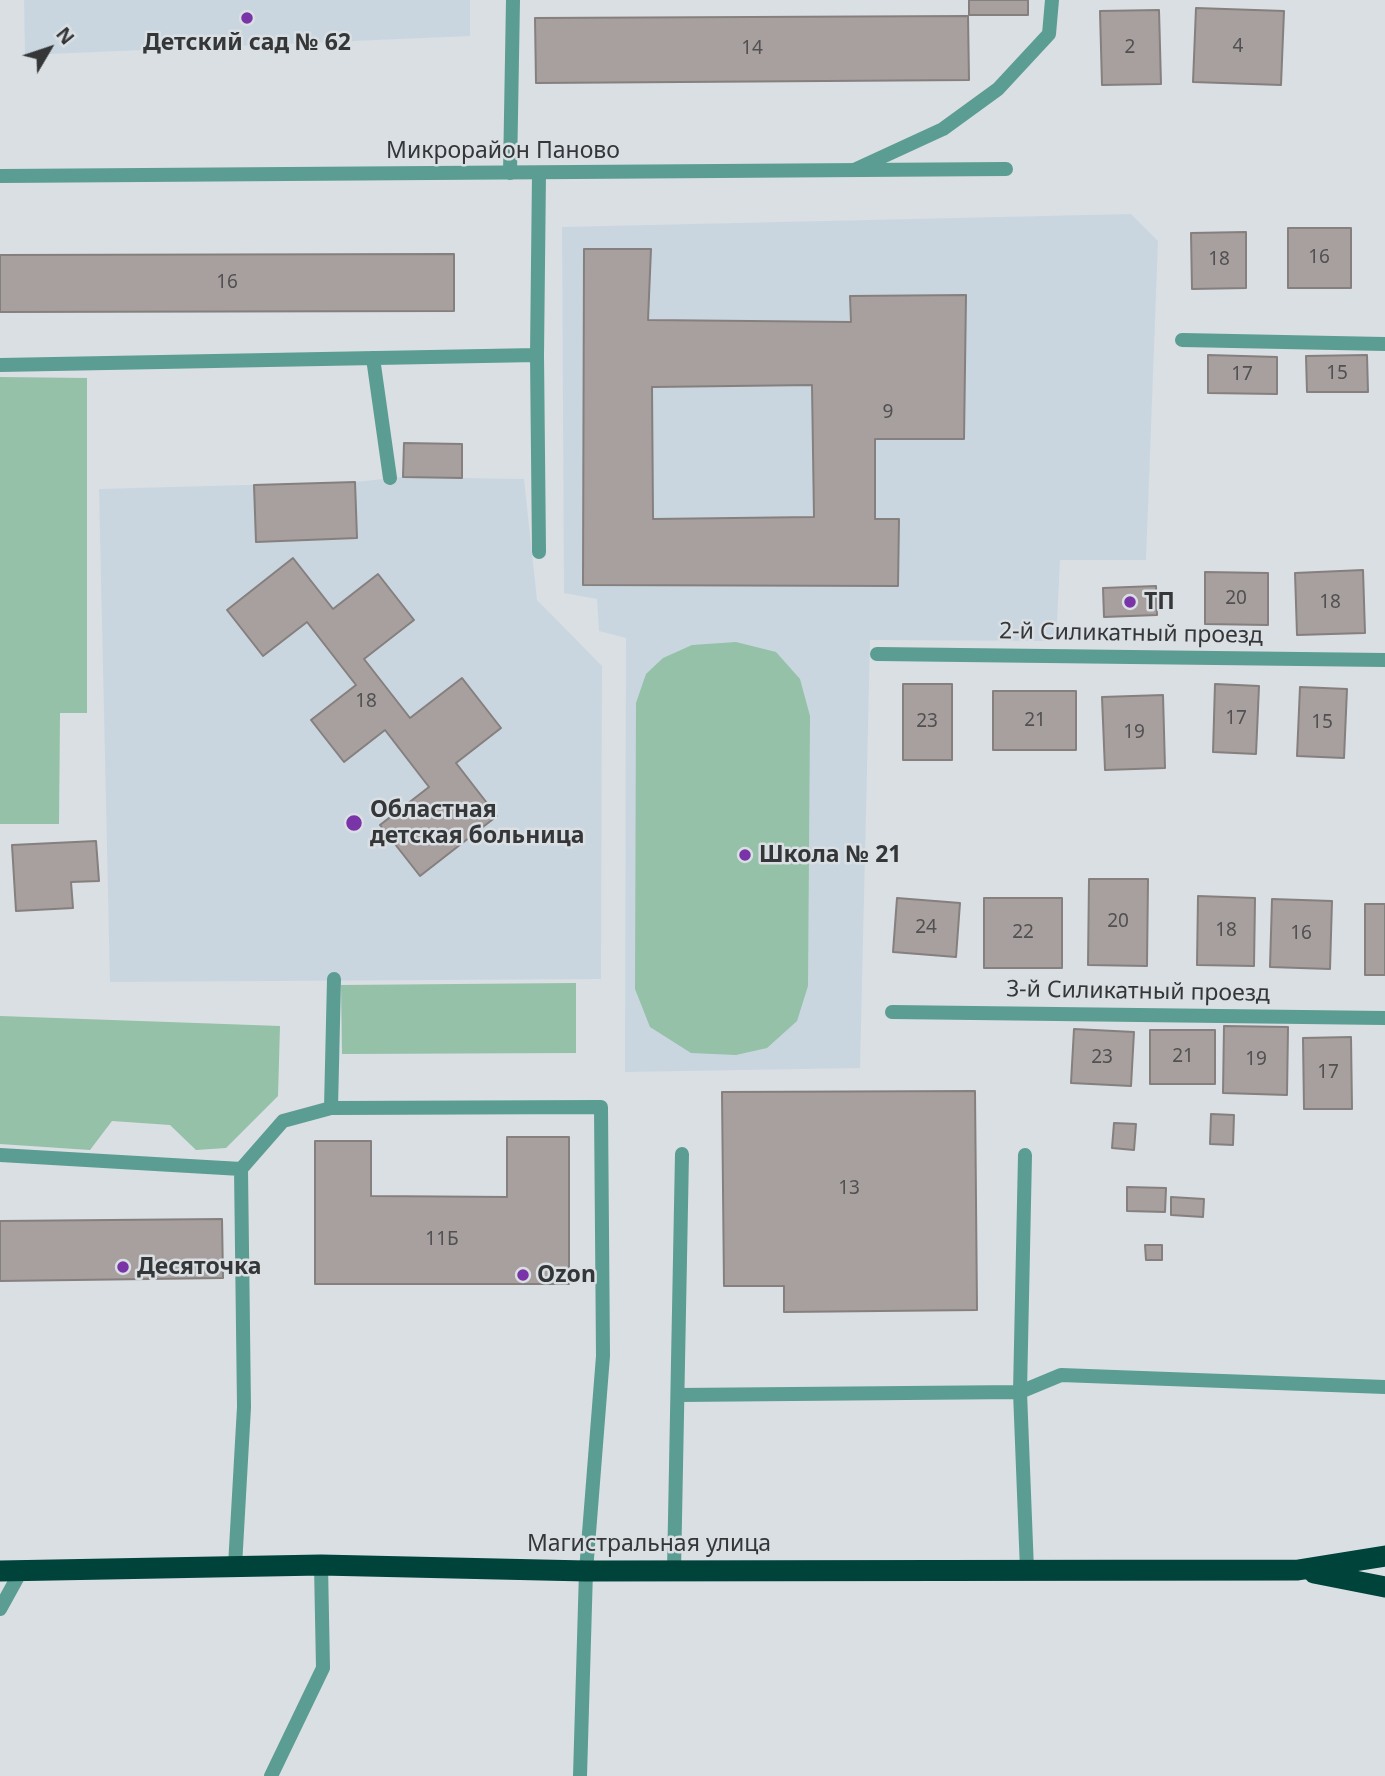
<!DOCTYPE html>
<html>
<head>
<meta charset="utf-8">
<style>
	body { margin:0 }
	#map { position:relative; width:1385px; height:1776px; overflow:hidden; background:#dadfe3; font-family:"Noto Sans",sans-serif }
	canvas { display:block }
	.north { position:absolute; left:14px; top:14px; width:70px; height:70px; -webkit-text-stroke:5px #dadfe3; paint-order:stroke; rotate:51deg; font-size:19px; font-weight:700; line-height:28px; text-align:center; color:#343638 }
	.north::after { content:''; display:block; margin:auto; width:24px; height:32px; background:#343638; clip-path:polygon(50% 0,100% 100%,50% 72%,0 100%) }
</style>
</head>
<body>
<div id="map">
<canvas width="1385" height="1776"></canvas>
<div class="north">N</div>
</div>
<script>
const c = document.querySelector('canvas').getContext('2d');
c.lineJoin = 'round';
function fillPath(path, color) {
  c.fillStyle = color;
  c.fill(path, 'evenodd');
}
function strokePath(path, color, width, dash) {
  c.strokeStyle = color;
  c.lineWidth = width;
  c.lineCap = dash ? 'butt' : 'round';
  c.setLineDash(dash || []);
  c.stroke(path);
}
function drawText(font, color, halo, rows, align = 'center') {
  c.font = font + ' "Noto Sans",sans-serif';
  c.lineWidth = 5;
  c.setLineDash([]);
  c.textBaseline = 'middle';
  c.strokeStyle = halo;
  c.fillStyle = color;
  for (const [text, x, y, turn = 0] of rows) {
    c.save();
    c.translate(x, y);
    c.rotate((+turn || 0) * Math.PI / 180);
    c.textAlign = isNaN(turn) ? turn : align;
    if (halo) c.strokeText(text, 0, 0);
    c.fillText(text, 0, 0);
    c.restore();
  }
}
fillPath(new Path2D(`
	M24,0h446v36l-445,19z
	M1131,214l27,27 -12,319h-86l-4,81 -186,-1 -10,428 -235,4 1,-434 -27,-7 -2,-32 -33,-6 -2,-366z
	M403,477l121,2 13,121 65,66 -1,313 -491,3 -11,-493 256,-7z`), '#c9d6df');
fillPath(new Path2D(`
	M0,377l87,1v335h-27l-1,111h-59z
	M736,642l40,10 24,27 10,37 -2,270 -11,35 -30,27 -31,7 -45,-2 -41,-26 -15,-38 1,-286 10,-29 17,-16 29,-13z
	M576,983v70l-234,1 -1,-69z
	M0,1016l280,10 -2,70 -52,52 -30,2 -26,-25 -58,-4 -22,29 -90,-6z`), '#94c1a7');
const building = new Path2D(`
	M969,0h59v15h-59z
	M1196,8l88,3 -3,74 -88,-3z
	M1159,10l2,74 -59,1 -2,-74z
	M968,16l1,64 -433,3 -1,-65z
	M1288,228h63v60h-63z
	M1246,232v56l-54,1 -1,-56z
	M584,249h67l-3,71 203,2 -1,-26 116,-1 -2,144h-89v80h24l-1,67 -315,-1zM812,385l2,132 -161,2 -1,-132z
	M454,254v57l-454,1v-57z
	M1208,355l69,2v37l-69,-1z
	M1367,355l1,37h-61l-1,-36z
	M404,443l58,1v34l-59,-1z
	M355,482l2,56 -101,4 -2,-57z
	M293,558l40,51 45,-35 36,46 -50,39 46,59 52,-40 39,50 -45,35 41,53 -77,60 -40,-51 49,-38 -44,-57 -41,32 -33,-42 45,-35 -49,-63 -44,34 -36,-46z
	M1363,570l2,63 -68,2 -2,-62z
	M1205,572l63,1v52l-63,-1z
	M1156,586l1,29 -53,2 -1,-29z
	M903,684h49v76h-49z
	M1215,684l44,2 -3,68 -43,-2z
	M1300,687l47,2 -3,69 -47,-2z
	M993,691h83v59h-83z
	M1163,695l2,73 -60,2 -3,-73z
	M96,841l3,40 -28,1 2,26 -57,3 -4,-66z
	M1089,879h59l-1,87 -59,-1z
	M1198,896l57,2 -1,68 -57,-1z
	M897,898l63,5 -4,54 -63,-5z
	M984,898h78v70h-78z
	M1272,899l60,2 -2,68 -60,-2z
	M1365,904h20v71h-20z
	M1224,1026l64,1 -1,68 -64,-2z
	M1074,1029l60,3 -3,54 -60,-3z
	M1150,1030h65v54h-65z
	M1351,1037l1,72h-48l-1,-71z
	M975,1091l2,219 -193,2v-26h-60l-2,-194z
	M1211,1114l23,1 -1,30 -23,-1z
	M1114,1123l22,1 -2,26 -22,-2z
	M507,1137h62v147h-254v-143h56v55l136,1z
	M1127,1187l39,1 -1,24 -38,-1z
	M1171,1197l33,2 -1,18 -32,-2z
	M222,1219l1,59 -223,3v-60z
	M1145,1245h17v15h-16z`);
fillPath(building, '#a7a09f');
strokePath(building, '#857f7e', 2);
strokePath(new Path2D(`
	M854,170l89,-41 55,-40 51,-55 3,-34
	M510,173l3,-173
	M537,355l2,197
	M373,358l17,120
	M0,365l537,-10 2,-182
	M334,979l-3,129 270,-1 2,249 -17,215 -6,205
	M0,1155l241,14 42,-48 48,-13
	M1025,1155l-5,237 7,178
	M679,1395l341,-3
	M235,1566l9,-159 -3,-238
	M674,1571l8,-417
	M271,1776l52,-108 -2,-103`), '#5b9d92', 14);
strokePath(new Path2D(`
	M0,176l1006,-7
	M1182,340l203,4
	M877,654l508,6
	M892,1012l493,6
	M1020,1392l41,-17 324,12
	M0,1609l21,-38`), '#5b9d92', 14);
strokePath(new Path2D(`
	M0,1571l321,-6 265,6 712,-1 87,-14
	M1314,1573l71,14`), '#00433b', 21);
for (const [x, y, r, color] of [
	[247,18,7,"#7935a8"],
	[1130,602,7,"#7935a8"],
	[354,823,9,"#7935a8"],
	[745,855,7,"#7935a8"],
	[123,1267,7,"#7935a8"],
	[523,1275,7,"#7935a8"]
]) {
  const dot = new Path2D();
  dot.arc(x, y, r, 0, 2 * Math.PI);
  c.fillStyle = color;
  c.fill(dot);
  strokePath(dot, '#dadfe3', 2.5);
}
drawText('19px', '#515052', null, [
	["4",1238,47],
	["2",1130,48],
	["14",752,49],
	["16",1319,258],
	["18",1219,260],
	["16",227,283],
	["15",1337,374],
	["17",1242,375],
	["9",888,413],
	["20",1236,599],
	["18",1330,603],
	["18",366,702],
	["17",1236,719],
	["21",1035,721],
	["23",927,722],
	["15",1322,723],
	["19",1134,733],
	["20",1118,922],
	["24",926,928],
	["18",1226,931],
	["22",1023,933],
	["16",1301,934],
	["21",1183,1057],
	["23",1102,1058],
	["19",1256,1060],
	["17",1328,1073],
	["13",849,1189],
	["11Б",442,1240]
]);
drawText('bold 23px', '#343638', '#dadfe3', [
	["Детский сад № 62",247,43,"center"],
	["ТП",1144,602],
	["Областная",370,810],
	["детская больница",370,836],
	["Школа № 21",759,855],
	["Десяточка",137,1267],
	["Ozon",537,1275]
], 'left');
drawText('23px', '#343638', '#dadfe3', [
	["Микрорайон Паново",503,151],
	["2-й Силикатный проезд",1131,634,1],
	["3-й Силикатный проезд",1138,992,1],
	["Магистральная улица",649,1544]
]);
</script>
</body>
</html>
